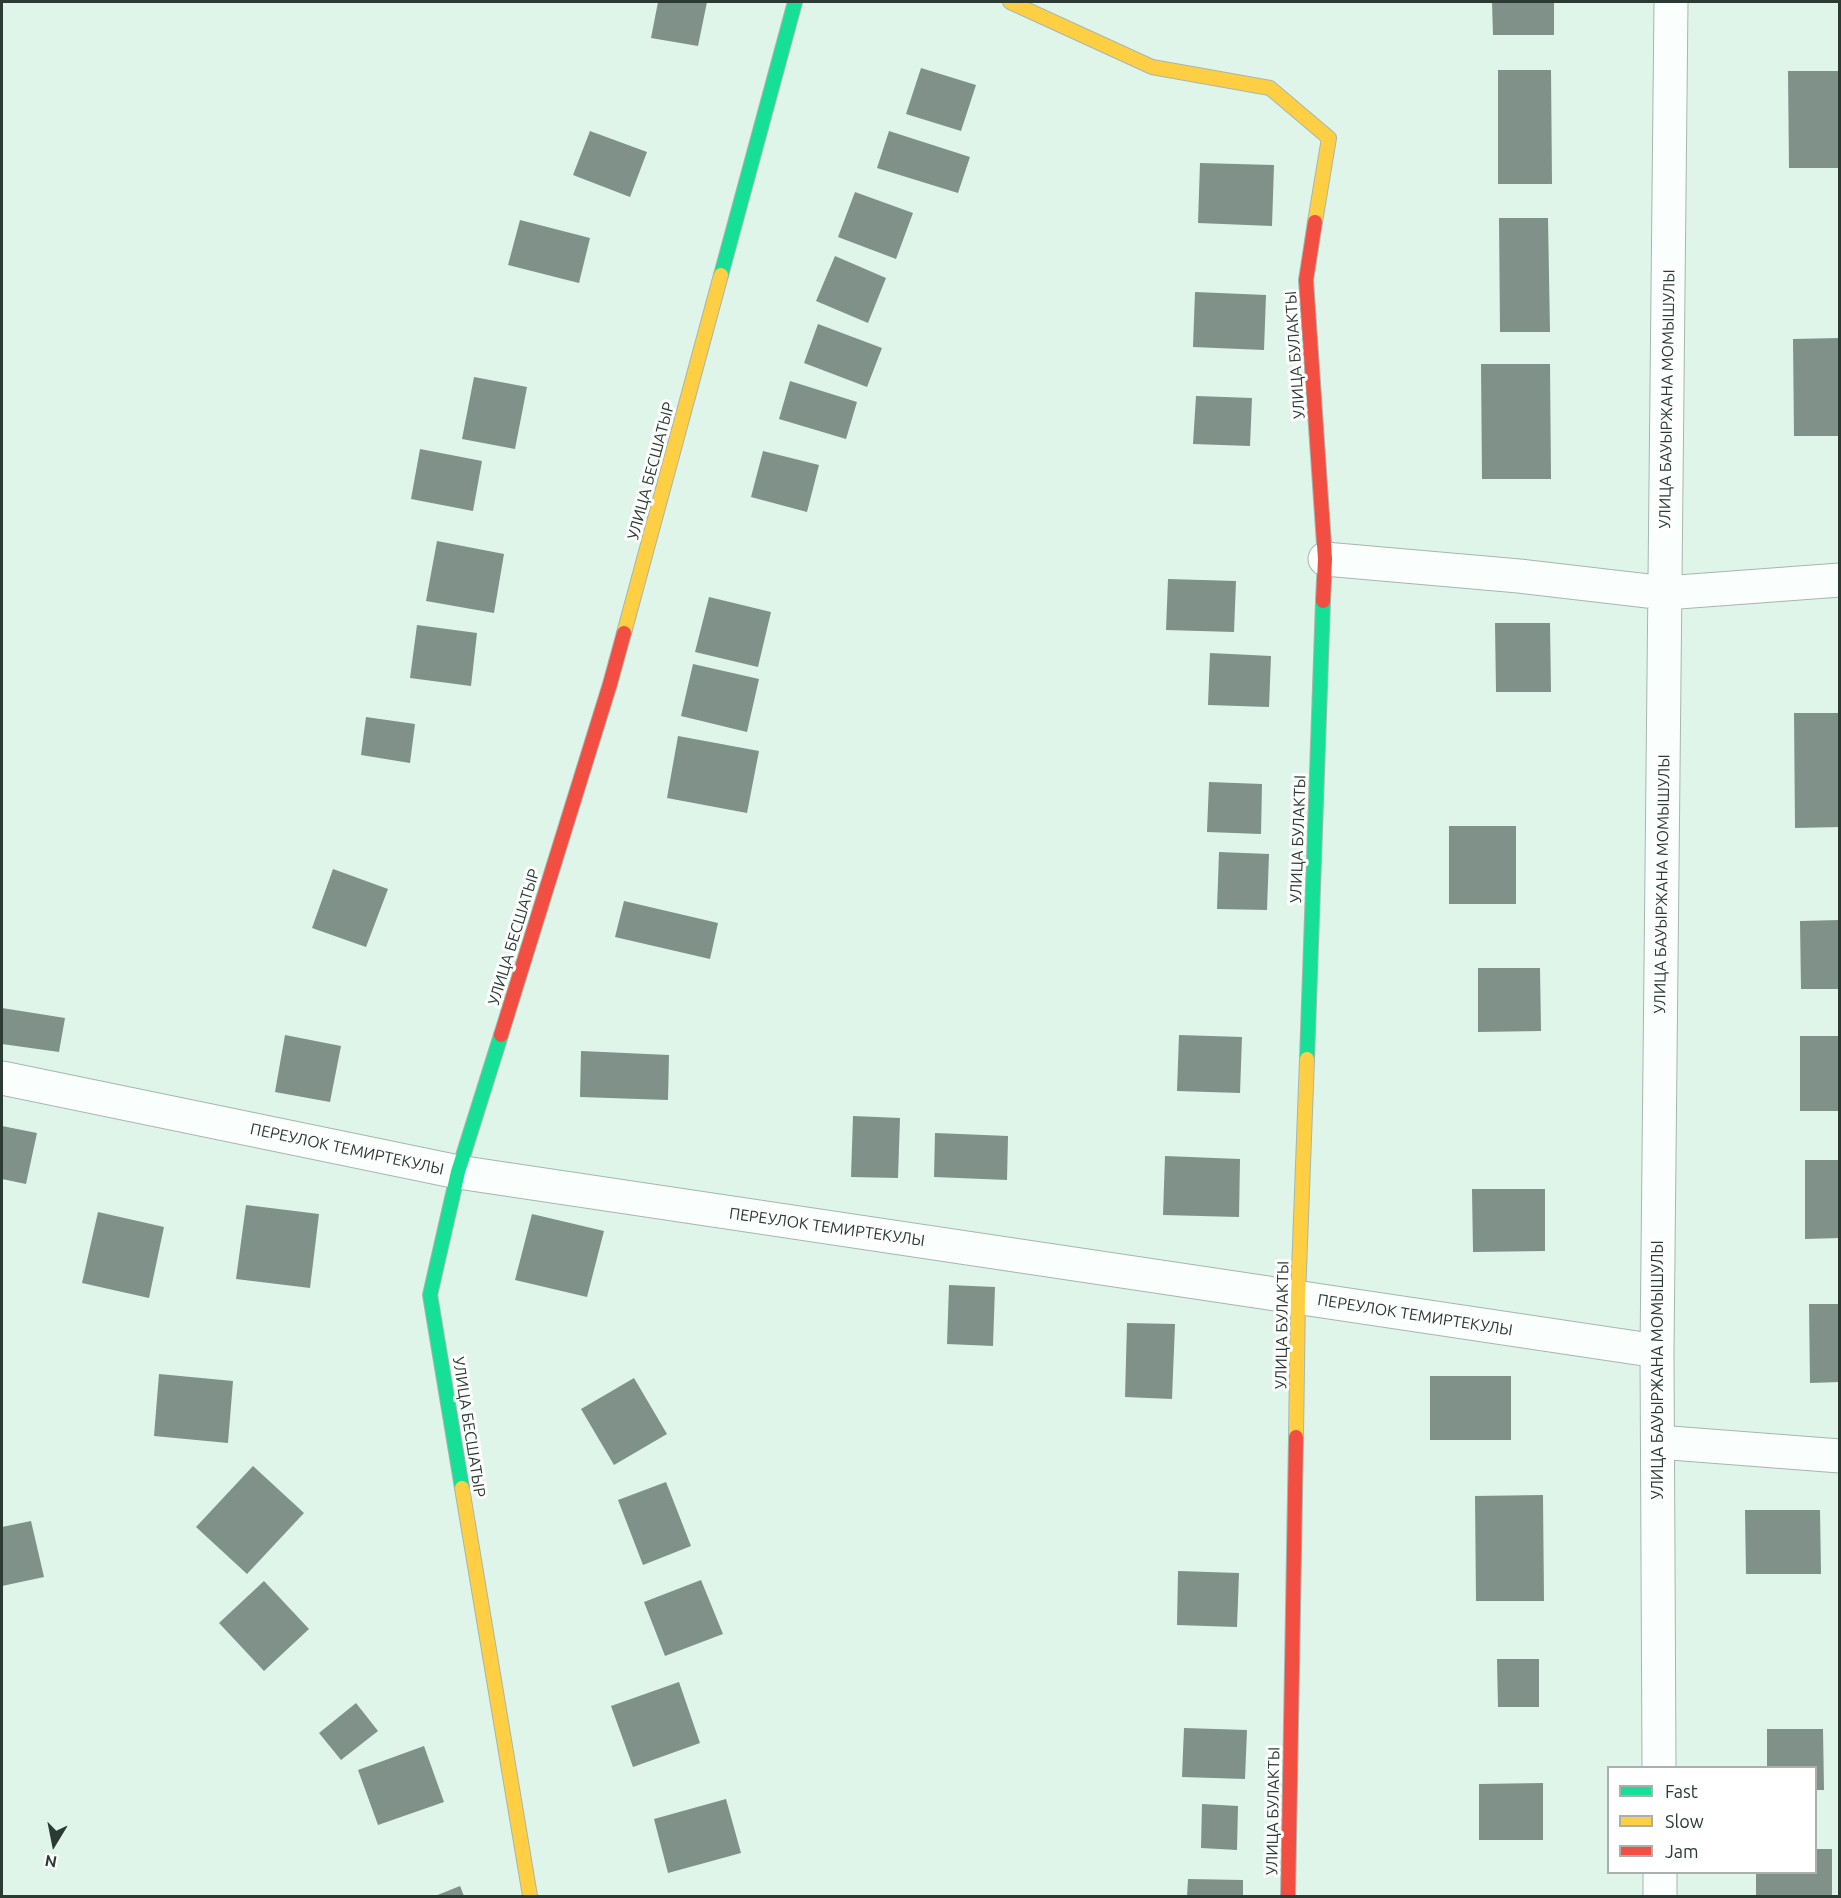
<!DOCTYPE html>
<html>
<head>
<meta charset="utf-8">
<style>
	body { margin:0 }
	#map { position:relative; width:1841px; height:1898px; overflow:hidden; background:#e0f5ea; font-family:Ubuntu,sans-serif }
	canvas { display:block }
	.frame { position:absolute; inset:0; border:3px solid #2b3b33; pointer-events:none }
	.legend { position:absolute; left:1607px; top:1766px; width:210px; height:108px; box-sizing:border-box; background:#fff; border:2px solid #aab1ad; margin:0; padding:8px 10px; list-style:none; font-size:18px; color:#2b3b33 }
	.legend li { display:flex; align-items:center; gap:12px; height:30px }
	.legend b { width:30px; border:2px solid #aab1ad }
	.north { position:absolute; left:24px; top:1814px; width:60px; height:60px; -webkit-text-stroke:4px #fff; paint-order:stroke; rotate:190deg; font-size:16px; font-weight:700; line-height:24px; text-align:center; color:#2b3b33 }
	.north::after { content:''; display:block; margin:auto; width:21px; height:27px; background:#2b3b33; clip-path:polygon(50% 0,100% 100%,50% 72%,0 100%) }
</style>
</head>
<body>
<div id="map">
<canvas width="1841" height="1898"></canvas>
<div class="frame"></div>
<ul class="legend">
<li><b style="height:8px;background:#16e098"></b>Fast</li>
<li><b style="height:8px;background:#ffcf43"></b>Slow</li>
<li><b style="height:8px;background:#f24e42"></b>Jam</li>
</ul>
<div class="north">N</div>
</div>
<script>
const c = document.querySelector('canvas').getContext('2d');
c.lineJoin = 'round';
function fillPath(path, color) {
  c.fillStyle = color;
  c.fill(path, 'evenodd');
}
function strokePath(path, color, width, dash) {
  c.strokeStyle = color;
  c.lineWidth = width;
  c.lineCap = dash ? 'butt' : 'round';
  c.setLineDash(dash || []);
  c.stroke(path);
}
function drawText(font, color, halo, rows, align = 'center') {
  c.font = font + ' Ubuntu,sans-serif';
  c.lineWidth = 6;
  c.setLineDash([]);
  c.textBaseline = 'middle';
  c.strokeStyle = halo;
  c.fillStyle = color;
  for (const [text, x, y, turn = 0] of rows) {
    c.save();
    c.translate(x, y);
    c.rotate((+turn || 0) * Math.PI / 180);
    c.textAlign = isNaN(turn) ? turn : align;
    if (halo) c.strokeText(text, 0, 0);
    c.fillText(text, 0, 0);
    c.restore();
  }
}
fillPath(new Path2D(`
	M658,2h49l-9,44 -47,-8z
	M1492,2h62v33h-61z
	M921,68l55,17 -15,46 -55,-17z
	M1498,70h53l1,114h-54z
	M1788,71h52v97h-51z
	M590,131l57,21 -17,45 -57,-22z
	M889,131l81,26 -12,36 -81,-25z
	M1200,163l74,2 -2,61 -74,-3z
	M855,192l58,21 -17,46 -58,-22z
	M1499,218h49l2,114h-50z
	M520,220l70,18 -11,45 -71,-18z
	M835,256l51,22 -18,45 -52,-22z
	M1195,292l71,3 -2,55 -71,-3z
	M818,324l64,24 -15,39 -63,-24z
	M1840,338v98h-46l-1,-97z
	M1481,364h69l1,115h-69z
	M474,377l53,10 -12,62 -53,-10z
	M790,381l67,21 -11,37 -67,-20z
	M1196,396l56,2 -2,48 -57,-2z
	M420,449l62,12 -9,50 -62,-12z
	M763,451l56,14 -12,47 -56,-15z
	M437,541l67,13 -10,59 -68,-12z
	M1168,579l68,2 -2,51 -68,-2z
	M709,597l62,15 -13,55 -63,-15z
	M1495,623h55l1,69h-55z
	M417,625l60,8 -6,53 -61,-8z
	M1210,653l61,3 -2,51 -61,-2z
	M693,664l66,15 -12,53 -66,-16z
	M1794,713h46v114l-45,1z
	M366,717l49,7 -5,39 -49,-8z
	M678,736l81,15 -12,62 -80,-15z
	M1209,782l53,2 -1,50 -54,-2z
	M1449,826h67v78h-67z
	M1219,852l50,2 -2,56 -50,-1z
	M333,869l55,20 -22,58 -54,-19z
	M624,901l94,22 -8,36 -95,-22z
	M1840,920v69h-39l-1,-68z
	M1478,968h62l1,63 -63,1z
	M2,1008l63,10 -6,34 -57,-8z
	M285,1035l56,11 -11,56 -55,-10z
	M1179,1035l63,2 -2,56 -63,-2z
	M1800,1036h40v75h-40z
	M581,1051l88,4 -1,45 -88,-3z
	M853,1116l47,2 -2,60 -47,-1z
	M2,1126l35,7 -11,51 -24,-5z
	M935,1133l73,3 -1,44 -73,-3z
	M1165,1156l75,3 -1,58 -76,-2z
	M1805,1160h35v78l-35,1z
	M1472,1189h73v62l-72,1z
	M246,1205l73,9 -9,74 -74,-9z
	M98,1212l66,15 -15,71 -67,-15z
	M532,1214l72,17 -17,66 -72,-17z
	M949,1285l46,2 -2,59 -46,-2z
	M1809,1304h31v78l-30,1z
	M1127,1323l48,1 -3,75 -47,-2z
	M159,1374l74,7 -5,62 -74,-7z
	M1430,1376h81v64h-81z
	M634,1378l33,56 -53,31 -33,-56z
	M253,1466l51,47 -57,61 -51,-47z
	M666,1482l25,64 -48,19 -25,-65z
	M1543,1495l1,106h-68l-1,-105z
	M1745,1510h75l1,64h-75z
	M31,1521l13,56 -42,9v-59z
	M1178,1571l61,2 -2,54 -60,-2z
	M701,1580l22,54 -58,22 -21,-54z
	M264,1581l45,48 -45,42 -45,-48z
	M1497,1659h42v48h-41z
	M679,1682l21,61 -67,24 -22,-61z
	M356,1703l22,28 -37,29 -22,-27z
	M1184,1728l63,2 -2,49 -63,-2z
	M1767,1729h56l1,61h-8v-22h-49z
	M424,1746l20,56 -66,23 -20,-55z
	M1543,1783v57h-64v-56z
	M726,1799l15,54 -73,20 -14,-54z
	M1202,1804l36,2 -1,44 -36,-2z
	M1816,1849h16v47h-76v-24h60z
	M1188,1879l55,1v16h-56z
	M460,1886l4,10h-29z`), '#7f9189');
const street = new Path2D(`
	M1325,559l194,17 146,17 175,-13
	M2,1078l456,94 1199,179
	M1658,1442l182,14
	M1659,1768l-2,-417 14,-1349
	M1660,1872v24`);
const fast = new Path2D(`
	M721,275l74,-273
	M1307,1059l16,-458
	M462,1488l-32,-193 28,-123 43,-137`);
const slow = new Path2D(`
	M1010,2l142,65 118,21 59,50 -14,84
	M624,633l97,-358
	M1296,1437l2,-140 9,-238
	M462,1488l68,408`);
const jam = new Path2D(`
	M1315,222l-9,58 19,279 -2,42
	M501,1035l109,-351 14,-51
	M1288,1896l8,-459`);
strokePath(street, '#a6b6ae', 35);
strokePath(fast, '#a6b6ae', 16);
strokePath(slow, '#a6b6ae', 16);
strokePath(jam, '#a6b6ae', 16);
strokePath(street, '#fafefc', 33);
strokePath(fast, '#16e098', 14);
strokePath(slow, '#ffcf43', 14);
strokePath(jam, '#f24e42', 14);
drawText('16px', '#2b3b33', '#fff', [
	["УЛИЦА БУЛАКТЫ",1295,355,-94],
	["УЛИЦА БАУЫРЖАНА МОМЫШУЛЫ",1667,399,-89],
	["УЛИЦА БЕСШАТЫР",651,471,-75],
	["УЛИЦА БУЛАКТЫ",1298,839,-88],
	["УЛИЦА БАУЫРЖАНА МОМЫШУЛЫ",1662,884,-89],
	["УЛИЦА БЕСШАТЫР",514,937,-73],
	["ПЕРЕУЛОК ТЕМИРТЕКУЛЫ",347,1149,12],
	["ПЕРЕУЛОК ТЕМИРТЕКУЛЫ",827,1227,8],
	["ПЕРЕУЛОК ТЕМИРТЕКУЛЫ",1415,1315,9],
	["УЛИЦА БУЛАКТЫ",1282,1325,-89],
	["УЛИЦА БАУЫРЖАНА МОМЫШУЛЫ",1658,1370,-90],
	["УЛИЦА БЕСШАТЫР",469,1427,81],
	["УЛИЦА БУЛАКТЫ",1273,1811,-89]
]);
</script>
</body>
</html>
